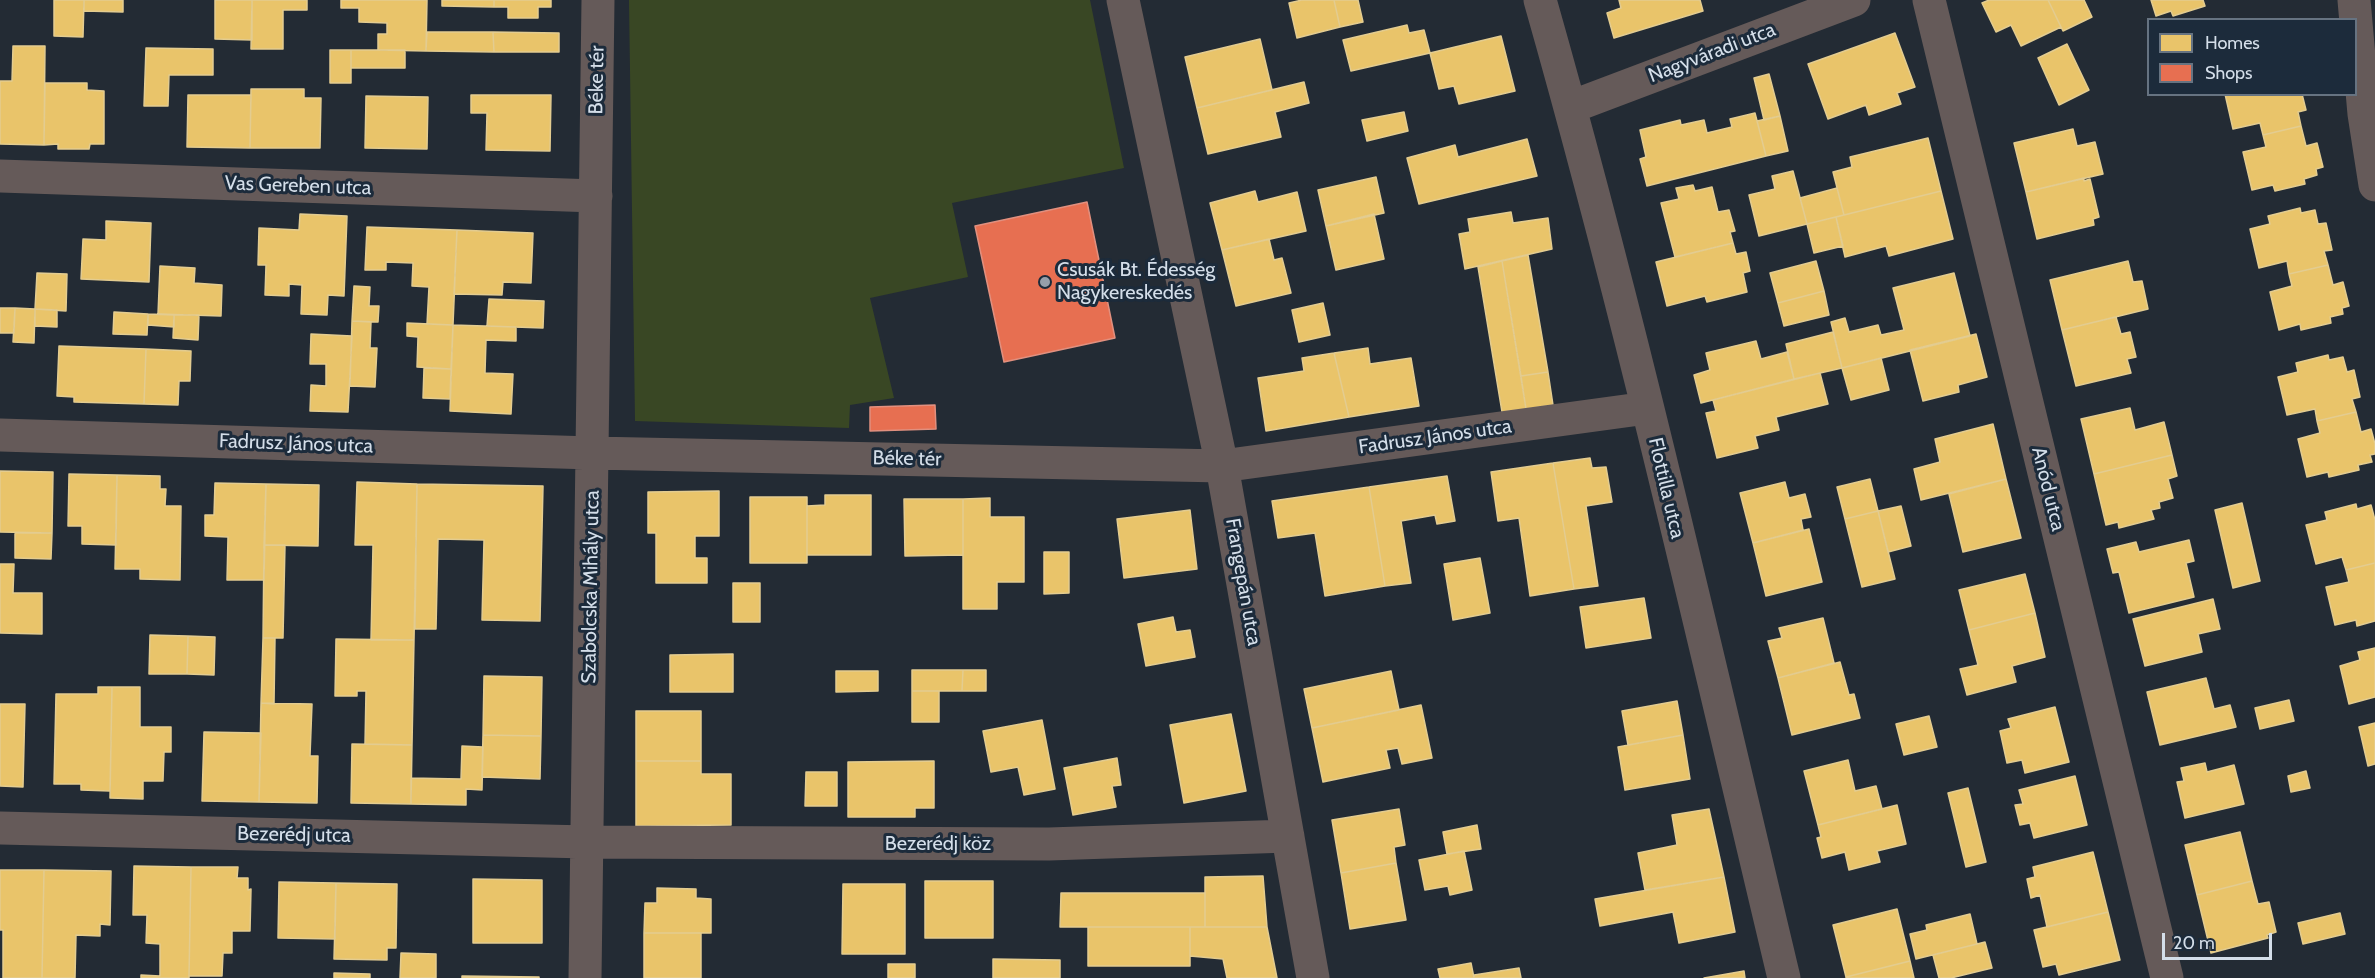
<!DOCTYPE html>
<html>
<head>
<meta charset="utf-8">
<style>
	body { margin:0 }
	#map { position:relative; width:2375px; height:978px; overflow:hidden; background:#232b34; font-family:Cabin,sans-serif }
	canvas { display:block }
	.legend { position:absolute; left:2147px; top:18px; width:210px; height:78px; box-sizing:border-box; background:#1c2b3b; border:2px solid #667381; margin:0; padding:8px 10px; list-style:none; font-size:18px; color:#d4dee9 }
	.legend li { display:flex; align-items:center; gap:12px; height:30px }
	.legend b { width:30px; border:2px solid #667381 }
	.scale { position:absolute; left:2162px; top:933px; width:110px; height:27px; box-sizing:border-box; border:3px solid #d4dee9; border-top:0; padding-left:8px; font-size:18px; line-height:21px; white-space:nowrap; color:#d4dee9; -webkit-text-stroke:4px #1c2b3b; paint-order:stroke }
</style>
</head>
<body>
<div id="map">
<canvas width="2375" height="978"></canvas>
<ul class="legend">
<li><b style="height:16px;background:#e9c46a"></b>Homes</li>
<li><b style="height:16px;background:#e76f51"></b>Shops</li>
</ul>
<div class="scale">20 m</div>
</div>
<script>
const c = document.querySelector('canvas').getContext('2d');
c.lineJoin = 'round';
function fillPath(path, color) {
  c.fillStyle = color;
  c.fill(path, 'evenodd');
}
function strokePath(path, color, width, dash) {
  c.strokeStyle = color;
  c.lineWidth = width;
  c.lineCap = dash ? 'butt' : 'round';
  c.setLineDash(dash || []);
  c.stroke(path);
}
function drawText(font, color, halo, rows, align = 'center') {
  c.font = font + ' Cabin,sans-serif';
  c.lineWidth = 6;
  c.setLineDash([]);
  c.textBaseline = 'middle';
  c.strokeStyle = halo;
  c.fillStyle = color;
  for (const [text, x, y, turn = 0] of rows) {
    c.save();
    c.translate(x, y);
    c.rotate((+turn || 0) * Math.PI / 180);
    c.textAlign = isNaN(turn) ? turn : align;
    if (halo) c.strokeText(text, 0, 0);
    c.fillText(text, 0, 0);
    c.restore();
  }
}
fillPath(new Path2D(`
	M629,0h461l34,168 -172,35 16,74 -98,21 24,100 -44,7 -1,23 -214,-7z`), '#394724');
const homes = new Path2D(`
	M54,0h30l-1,37 -29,-1z
	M84,0h39v12l-39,-1z
	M215,0h37v40l-37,-1z
	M252,0h55v10h-24v39h-32z
	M341,0h86l-1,51 -48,-1v-16h9v-11l-28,-1v-14h-18z
	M442,0h52v7l-52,-1z
	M494,0h57v7h-13v11h-30v-11h-14z
	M1302,0h32l6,27 -43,11 -8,-35z
	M1334,0h24l5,22 -23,5z
	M1619,0h81l3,11 -89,27 -7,-25 14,-5z
	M1989,0h59l13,27 -40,19 -10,-21 -15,7 -14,-29z
	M2048,0h36l8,17 -29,14z
	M2151,0h52l2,6 -32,10 -2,-5 -15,5z
	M1407,25l2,8 15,-3 6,23 -79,18 -8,-31z
	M427,32h66l1,20 -68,-1z
	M493,32l66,1v19h-65z
	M1895,33l20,54 -18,6 4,11 -32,11 -3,-10 -38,14 -20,-55z
	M1501,36l14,55 -56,13 -5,-18 -15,3 -9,-36z
	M1260,39l12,51 -75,18 -12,-51z
	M2067,44l22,46 -30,15 -21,-47z
	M13,46h32l-1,99 -44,-1v-63h12z
	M146,48l67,1v26h-44l-1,31h-24z
	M330,50h21v33h-21z
	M351,50h54v18h-54z
	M1769,74l11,42 -16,4 -10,-42z
	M1304,82l5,21 -34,9 6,25 -73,17 -11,-46z
	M45,83h42v7l17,1v53h-14l-1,5h-31v-5l-14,1z
	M251,89h53v9h17l-1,50h-70z
	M2225,94h77l4,16 -8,2 3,14 -38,9 -3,-12 -27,6z
	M188,95h63l-1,53 -63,-1z
	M471,95h80l-1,56 -64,-1 1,-37h-16z
	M366,96l62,1 -1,52 -62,-1z
	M1404,112l4,19 -41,10 -5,-21z
	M1755,113l11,43 -119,30 -7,-27 6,-2 -6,-27 40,-10 1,5 23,-5 3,13 25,-6 -2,-8z
	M1780,116l8,35 -22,5 -9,-35z
	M2301,126l5,20 11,-3 6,24 -7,2 1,6 -13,4 1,5 -30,7 -2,-6 -21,5 -9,-38 23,-5 -3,-12z
	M2073,129l4,17 18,-4 8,32 -77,18 -12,-49z
	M1928,138l13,53 -97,24 -11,-43 19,-5 -2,-10z
	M1527,139l10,37 -118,28 -12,-46 48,-13 3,12z
	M1793,171l14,53 -48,12 -10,-41 26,-6 -3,-13z
	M1376,177l8,36 -58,13 -8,-36z
	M2084,178v3l6,-2 9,38 -6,2 1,6 -57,14 -11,-47z
	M1693,185l2,6 17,-4 6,25 11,-2 6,21 -5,1 3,11 -58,14 -14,-54 18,-4 -3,-11z
	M1837,188l7,27 -37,9 -7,-26z
	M1255,191l3,11 39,-10 9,39 -84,19 -12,-47z
	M1941,191l12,48 -64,17 -3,-10 -41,11 -9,-40z
	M2300,208l1,5 14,-3 3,14 8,-1 6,27 -8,1 4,14 -39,9 -2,-13 -28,7 -9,-39 20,-5 -2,-8z
	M1511,212l2,11 35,-5 4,31 -87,20 -6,-35 11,-2 -2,-13z
	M300,214l47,2 -3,80 -16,-1 -1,20 -26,-1 1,-29 -13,-1v12l-24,-1 1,-30h-8l1,-37 40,2z
	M1374,214l10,45 -48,11 -10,-44z
	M1836,217l7,29 -29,7 -7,-29z
	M106,221l45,2 -2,59 -68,-3 2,-40 23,1z
	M367,227l90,3 -4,95 -26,-1 2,-37 -17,-1 1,-23 -27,-1v8h-21z
	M457,230l76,3 -2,50 -28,-1 -1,13 -48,-1z
	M1269,239l5,21 8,-2 9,35 -55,13 -14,-56z
	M1733,243l3,11 10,-2 4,19 -7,2 4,19 -40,10 -2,-6 -38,10 -11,-44z
	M1528,255l20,117 -27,4 -19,-115z
	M1502,261l24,148 -24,3 -24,-145z
	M1816,261l8,30 -46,12 -8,-30z
	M2128,261l5,21 9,-1 6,28 -86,21 -12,-50z
	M2328,265l5,20 10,-3 6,24 -7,2 1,6 -13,3 1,6 -30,7 -1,-6 -21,6 -9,-38 22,-6 -3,-12z
	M160,266l35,2 -1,15 28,2 -1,31 -63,-2z
	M37,273l30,1 -1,37 -31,-2z
	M1954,273l16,63 -128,32 -11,-46 14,-4 4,14 29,-7 3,10 23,-5 -11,-42z
	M354,286l16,1 -1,19h10l-1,16 -26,-1z
	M1824,291l5,24 -45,11 -6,-23z
	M489,299l55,2 -1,27 -56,-2z
	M1323,303l7,32 -31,7 -7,-32z
	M0,308h15l-1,25h-14z
	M15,308l20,1 -1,34 -21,-1z
	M35,309l22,1v17l-22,-1z
	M114,312l34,2 -1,21 -34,-1z
	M148,314l26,1v12l-26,-2z
	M174,315h25l-1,25 -25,-2z
	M2116,317l5,17 9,-2 6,25 -9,2 4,14 -55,13 -14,-56z
	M352,321l19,1 -1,26h7l-2,39 -25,-1z
	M407,323l46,2 -2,44 -34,-2 1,-30 -11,-1z
	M453,325l63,2v14l-30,-1 -1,33 28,1 -2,40 -61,-3z
	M1833,332l9,36 -48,11 -8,-35z
	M311,334l41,2 -4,76 -38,-1 1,-26 15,1v-22h-16z
	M1976,334l11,43 -29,8 1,7 -36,9 -13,-51z
	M1756,341l5,18 26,-7 7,27 -93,24 -7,-28 16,-5 -4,-17z
	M59,346l87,3 -2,55 -70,-2v-5l-17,-1z
	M1368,348l2,16 41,-6 8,48 -70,11 -15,-64z
	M146,349l45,2 -1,30h-11l-1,24 -34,-1z
	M1334,353l15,64 -83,14 -8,-53 46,-7 -2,-13z
	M2328,355l1,5 14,-3 4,15 7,-2 6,27 -8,2 4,13 -39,9 -2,-12 -28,6 -9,-38 20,-5 -2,-9z
	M1881,358l8,32 -38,10 -9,-32z
	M424,368l27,1 -1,30 -27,-1z
	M1548,372l5,33 -27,4 -5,-33z
	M1820,373l8,31 -52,13 3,13 -24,6 3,12 -41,10 -11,-45 10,-2 -3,-11z
	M2130,408l5,22 29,-8 8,33 -78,19 -13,-55z
	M2356,412l5,20 10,-3 4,15v10l-5,1 2,7 -14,3 1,5 -30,7 -1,-5 -21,5 -9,-38 22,-6 -3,-12z
	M1993,424l13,55 -85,21 -7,-31 26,-7 -5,-23z
	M2172,455l5,21 -9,3 5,19 -14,4 1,6 -9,2 3,9 -35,9 -1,-6 -12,3 -12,-51z
	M1590,458l2,10 14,-1 6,35 -26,4 12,80 -24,3 -21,-126z
	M1553,463l21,126 -44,7 -11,-78 -21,3 -7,-49z
	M0,471l53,1 -1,61 -52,-1z
	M69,474l48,1 -1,70 -34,-1v-18h-14z
	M117,475l43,1v13h6l-1,17h16l-1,74 -40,-1v-10h-25z
	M1447,476l8,45 -18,3 -2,-9 -34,6 10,62 -26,3 -16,-99z
	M1870,479l8,32 -33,8 -8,-32z
	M2006,479l15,59 -58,14 -14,-58z
	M357,482l60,2 -3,156h-43l2,-95h-18z
	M1785,482l4,16 16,-4 6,23 -10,2 2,11 -50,13 -13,-50z
	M215,483l51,1 -2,96h-37l1,-43 -23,-1v-21h9z
	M266,484l53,1 -1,61 -54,-1z
	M417,484l126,2 -3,135 -58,-1 2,-80 -46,-1 -2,90h-21z
	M1369,487l16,99 -60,10 -10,-63 -37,5 -6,-37z
	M719,491v45h-24v22h12v25h-51v-50h-8v-41z
	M825,495h46v60h-64v-49l18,-1z
	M750,497h57v66h-57z
	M990,498v19h34v65h-27v27h-34v-110z
	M904,499h59v56l-58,1z
	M2242,503l18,78 -27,7 -18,-78z
	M2356,504l1,5 14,-4 4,15v43l-29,7 -4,-13 -26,7 -10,-39 21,-5 -2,-8z
	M1901,506l10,40 -23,6 -10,-41z
	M1190,510l7,59 -73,9 -7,-59z
	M1878,511l17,68 -33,8 -17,-68z
	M1809,529l13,53 -56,14 -13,-53z
	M15,533h37l-1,26 -36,-1z
	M2189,540l5,21 -8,2 8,34 -65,16 -10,-41 -6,1 -6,-24 29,-7 3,10z
	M264,545h21l-2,93h-20z
	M1044,552h25v41l-25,1z
	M1480,558l10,55 -37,7 -9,-56z
	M2375,563v58l-18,5 -1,-6 -21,5 -9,-38 23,-5 -3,-12z
	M0,564h14l-1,29h29v41l-42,-1z
	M2025,574l10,39 -66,17 -10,-40z
	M733,583h27v39h-27z
	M1644,598l7,40 -65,10 -6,-41z
	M2213,599l7,30 -22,5 4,18 -57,14 -12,-47z
	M2035,613l10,44 -33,9 4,16 -49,13 -7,-26 18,-4 -9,-35z
	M1173,617l3,15 14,-2 5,27 -49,9 -8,-42z
	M1823,618l11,45 -56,15 -10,-37 14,-3 -3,-10z
	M150,635l38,1 -1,38h-38z
	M188,636l27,1 -1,38 -27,-1z
	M263,638h12l-1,66 -13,-1z
	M336,639l78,1 -2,105 -47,-1 1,-53h-9v5h-22z
	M2375,648v49l-26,7 -9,-38 20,-6 -2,-8z
	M733,654v38h-63v-37z
	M1840,662l9,33 5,-1 6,24 -68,17 -14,-57z
	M912,670h51l-1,21h-50z
	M963,670h23v21h-24z
	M836,671h42v20l-42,1z
	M1391,671l8,39 -87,18 -8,-39z
	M484,676l58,1 -1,59 -58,-1z
	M2206,678l8,31 16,-4 6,22 -76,18 -13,-53z
	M98,687h14l-2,104 -29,-1v-6h-27l2,-90h42z
	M112,687h28v40h31v25h-7l-1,29h-20v18l-33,-1z
	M912,691h27v31h-27z
	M2289,700l5,21 -34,8 -5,-21z
	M1677,701l6,34 -55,10 -6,-34z
	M261,703l51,1 -2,52h8l-1,47 -58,-1z
	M0,704h25l-2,83 -23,-1z
	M1421,705l11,53 -30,6 -4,-16 -12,2 4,18 -67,14 -11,-54z
	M2055,707l14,55 -44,11 -3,-13 -15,3 -7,-32 11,-3 -3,-9z
	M636,711h65v50h-65z
	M1231,714l15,77 -62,12 -14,-78z
	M1929,716l8,31 -33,8 -8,-31z
	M1042,720l13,69 -31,6 -6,-28 -27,5 -8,-41z
	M2375,723v41l-7,2 -9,-39z
	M204,732l57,1 -2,69 -57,-1z
	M483,735l58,1 -1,43 -58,-2z
	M1683,735l7,44 -65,11 -7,-43z
	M352,744l60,1 -1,59 -60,-1z
	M462,746l21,1 -1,43 -16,-1v16l-55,-1v-26l50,1z
	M1117,758l4,27 -9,1 4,21 -43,8 -9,-47z
	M1848,760l7,31 21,-5 6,23 -64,16 -14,-54z
	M636,761h65v13h30v51l-95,1z
	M934,761v47h-19v9h-67v-55z
	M2205,763l2,9 27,-7 10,39 -59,14 -8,-36 7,-1 -3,-13z
	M2306,771l4,17 -19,4 -3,-16z
	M806,772h31v34h-32z
	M2075,776l12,49 -53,13 -4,-15 -10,2 -5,-20 8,-1 -4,-14z
	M1968,788l18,74 -20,5 -18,-74z
	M1897,805l9,39 -29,7 3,11 -31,8 -4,-18 -23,6 -5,-20 4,-1 -3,-12z
	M1399,809l6,36 -11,2 2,16 -55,10 -9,-53z
	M1709,809l15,68 -79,13 -7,-37 39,-8 -5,-30z
	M1477,825l4,24 -34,5 -4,-22z
	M2240,832l12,49 -55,14 -12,-50z
	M1464,851l8,39 -22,5 -2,-9 -23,4 -6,-30z
	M2093,852l15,60 -61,15 -7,-32 -9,3 -4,-19 8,-2 -2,-10z
	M1396,863l10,57 -56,9 -9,-56z
	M134,866l57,1 -2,111h-48v-3l19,1v-32l-14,-1 1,-28h-14z
	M191,867h47l-1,11h11v12l3,-1 -1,42h-18v22h-9l-1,23h-33z
	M0,870h44l-2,108h-39v-48h-3z
	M44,870l67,1 -1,54 -10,-1v12l-24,-1 -1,43h-33z
	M1263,876l4,51h-62v-50z
	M1724,877l11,55 -56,11 -6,-31 -73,14 -5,-27z
	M473,879l69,1v63h-69z
	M925,881h68v57h-68z
	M2252,881l6,23 11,-2 7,30 -9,3 1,3 -57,15 -14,-58z
	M279,882l57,1 -1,56 -57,-1z
	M336,883l61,1 -1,64h-9v12l-53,-1z
	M843,884h62v70h-63z
	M657,888l39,1v9l15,1v34h-67l1,-30h12z
	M1061,893h144v34h-145z
	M1897,909l13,52 -64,16 -13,-52z
	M2108,912l12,48 -61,15 -3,-11 -13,3 -9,-37z
	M2340,913l5,21 -42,10 -5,-21z
	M1970,914l7,30 -61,15 -6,-25 17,-4 -1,-5z
	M1088,927h102v39h-102z
	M1190,927h77l10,51h-50l-4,-19 -33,-3z
	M644,933h57v45h-57z
	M1985,942l7,26 -41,10h-12l-6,-23z
	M401,953l35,1v24h-36z
	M993,959l67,1v18h-67z
	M1910,961l4,17h-68v-1z
	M1471,963l3,15h-34l-2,-9z
	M888,964h27v14h-27z
	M1519,968l2,10h-47v-3z
	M1744,971l1,7h-41z
	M334,973l36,1v4h-36z
	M462,976l77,1v1h-77z`);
fillPath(homes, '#e9c46a');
strokePath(homes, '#e3cc90', 1.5);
const shops = new Path2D(`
	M1087,202l28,136 -111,24 -29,-136z
	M935,405l1,24 -66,2v-24z`);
fillPath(shops, '#e76f51');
strokePath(shops, '#e1907f', 1.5);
strokePath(new Path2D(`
	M1123,0l99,466 91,512
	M1540,0c92,323 166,651 244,978
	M1929,0l238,978
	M2354,0l10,114 11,71
	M1571,107l283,-107
	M0,176l596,20
	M0,435l592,18 630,13 425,-58
	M0,828l587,14 462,2 239,-8
	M585,978l13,-978`), '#655a59', 33);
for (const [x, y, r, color] of [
	[1045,282,6,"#969faa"]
]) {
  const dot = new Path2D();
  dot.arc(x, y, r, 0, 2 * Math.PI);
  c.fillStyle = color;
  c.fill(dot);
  strokePath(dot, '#1c2b3b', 2);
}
drawText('20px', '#d4dee9', '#1c2b3b', [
	["Nagyváradi utca",1712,53,-21],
	["Béke tér",597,80,-89],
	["Vas Gereben utca",298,186,2],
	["Fadrusz János utca",1435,437,-8],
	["Fadrusz János utca",296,444,2],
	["Béke tér",907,459,1],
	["Flottilla utca",1666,488,77],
	["Anód utca",2048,489,76],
	["Frangepán utca",1243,582,80],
	["Szabolcska Mihály utca",591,587,-89],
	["Bezerédj utca",294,835,1],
	["Bezerédj köz",938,844]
]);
drawText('20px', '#d4dee9', '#1c2b3b', [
	["Csusák Bt. Édesség",1057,270],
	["Nagykereskedés",1057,293]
], 'left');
</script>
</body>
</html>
